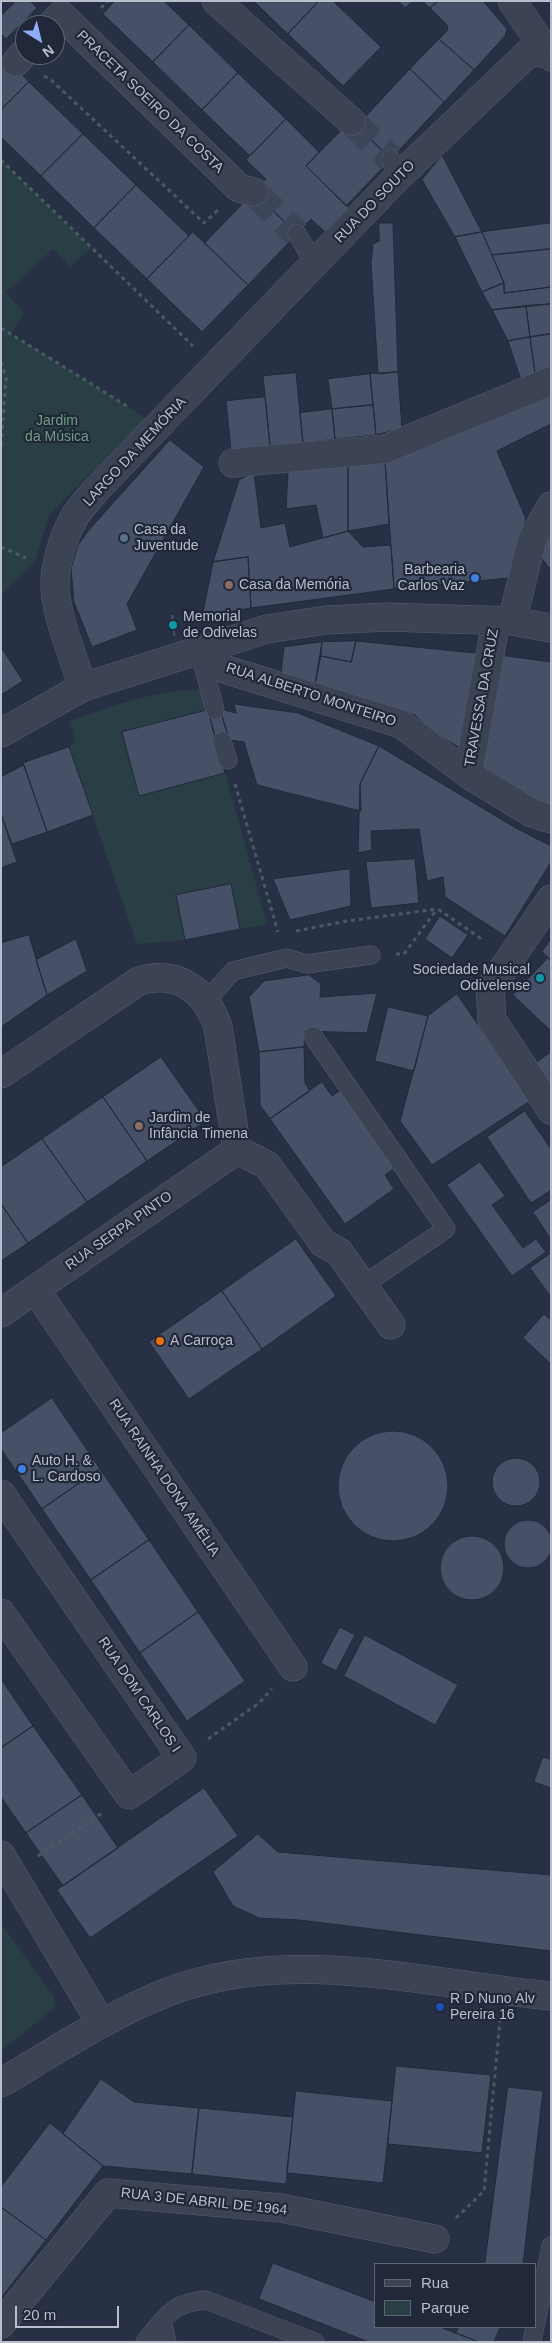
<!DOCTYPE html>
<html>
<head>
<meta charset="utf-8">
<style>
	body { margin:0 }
	#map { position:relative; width:552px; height:2343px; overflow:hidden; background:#273044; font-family:Arial,sans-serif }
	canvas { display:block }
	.frame { position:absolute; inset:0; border:2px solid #b9becd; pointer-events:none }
	.legend { position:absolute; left:374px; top:2263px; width:162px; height:65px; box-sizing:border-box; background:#202839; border:1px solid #5d6474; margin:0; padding:6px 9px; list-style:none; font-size:15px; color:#b9becd }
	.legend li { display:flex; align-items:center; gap:10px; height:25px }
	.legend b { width:25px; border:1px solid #5d6474 }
	.north { position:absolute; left:15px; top:15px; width:50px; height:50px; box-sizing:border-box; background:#202839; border:1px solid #5d6474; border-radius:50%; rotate:144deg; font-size:14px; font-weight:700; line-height:20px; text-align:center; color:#b9becd }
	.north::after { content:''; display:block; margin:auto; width:18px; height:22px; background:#91aefa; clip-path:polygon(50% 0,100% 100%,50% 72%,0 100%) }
	.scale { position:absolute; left:15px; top:2306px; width:104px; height:22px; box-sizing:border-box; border:2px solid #b9becd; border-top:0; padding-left:6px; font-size:15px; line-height:18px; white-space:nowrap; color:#b9becd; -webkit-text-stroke:4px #202839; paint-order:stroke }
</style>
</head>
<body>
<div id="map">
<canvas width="552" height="2343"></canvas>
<div class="frame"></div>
<ul class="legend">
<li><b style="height:6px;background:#3b4354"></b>Rua</li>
<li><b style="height:14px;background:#293f45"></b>Parque</li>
</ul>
<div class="north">N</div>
<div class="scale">20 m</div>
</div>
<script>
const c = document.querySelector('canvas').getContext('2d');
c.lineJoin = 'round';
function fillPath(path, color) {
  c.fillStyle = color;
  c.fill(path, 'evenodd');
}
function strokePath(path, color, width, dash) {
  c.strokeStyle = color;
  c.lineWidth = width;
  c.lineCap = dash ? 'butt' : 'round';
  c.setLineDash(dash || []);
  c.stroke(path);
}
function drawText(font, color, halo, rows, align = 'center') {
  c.font = font + ' Arial,sans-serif';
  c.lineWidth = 4.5;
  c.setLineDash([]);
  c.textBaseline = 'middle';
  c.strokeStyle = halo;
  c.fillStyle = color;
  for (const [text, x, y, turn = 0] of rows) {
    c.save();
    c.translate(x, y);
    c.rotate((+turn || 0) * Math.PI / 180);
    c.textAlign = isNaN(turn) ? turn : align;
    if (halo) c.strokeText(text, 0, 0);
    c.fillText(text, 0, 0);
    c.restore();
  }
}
fillPath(new Path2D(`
	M1,160l90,88 -21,19 -17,-18 -47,43 18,21 -13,21 135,84 -97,97 -14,47 -34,33z
	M202,689l65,235 -27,5 -10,-45 -54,11 9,45 -48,4 -68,-197 6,-6 -6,-19c43,-17 86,-31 133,-33z
	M1,1923l53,74 2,10 -55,44z`), '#293f45');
const building = new Path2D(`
	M16,1h14l7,7 -31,31 -5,-5v-18z
	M115,1h49l25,24 -36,37 -50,-48z
	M254,1h65l-31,33z
	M319,1h14l48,46 -38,39 -55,-52z
	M399,1h14l-8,7z
	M423,1h15l-8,7z
	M438,1h45l24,28 -2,7 -31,34 -35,-31 9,-9 -1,-5 -17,-17z
	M189,25l49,48 -36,37 -49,-48z
	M439,39l35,31 -30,32 -34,-33z
	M1,54l28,28 -28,28z
	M410,69l34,33 -53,57 -34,-33z
	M238,73l48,46 -36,37 -48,-46z
	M29,82l54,52 -42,42 -40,-39v-27z
	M286,119l33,33 -13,14 43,42 -24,24 -14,-13 -14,15 -43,-42 12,-13 -20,-19z
	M351,121l40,38 -45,47 -40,-40z
	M83,134l53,51 -42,43 -53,-52z
	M442,155l40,77 -27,5 -33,-57z
	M136,185l53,51 -42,43 -53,-51z
	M254,192l43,42 -49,51 -43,-42z
	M379,223h14l5,149 -20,2 -7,-111 2,-19 6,-3z
	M551,223v26l-59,6 -10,-23z
	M193,232l55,53 -46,47 -55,-53z
	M482,232l22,51 -22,9 -27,-55z
	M551,249v38l-47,6v-10l-12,-28z
	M504,283v10l47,-6v17l-59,6 -10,-18z
	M551,304v30l-21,3 -4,-31z
	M526,306l4,31 -22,4 -16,-31z
	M551,334v35l-16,4 -5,-36z
	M530,337l5,36 -14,7 -13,-39z
	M398,372l4,56 -26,7 -6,-61z
	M296,373l7,70 -33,3 -7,-70z
	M370,374l3,31 -41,4 -4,-30z
	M551,389v35l-54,27 29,68 -17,59 -115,11 -9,-128z
	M265,397l5,49 -39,4 -5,-49z
	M373,405l3,30 -41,4 -3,-30z
	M332,409l3,30 -32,4 -3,-30z
	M170,440l34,27 -77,137 10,26 -45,17 -18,-45 -3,-33 7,-24 10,-14z
	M385,461l4,63 -41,7v-66z
	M348,465v66l-25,7 -7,-33 -30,4 2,-39z
	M254,473l7,55 24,-5 5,24 58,-16 15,16 28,-2 3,44 -143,19 -3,-51 -35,5 26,-82z
	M551,534v36l-11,-14 3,-10z
	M248,557l3,51 -49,9 11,-55z
	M174,614l2,22 -3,1 -3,-22z
	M356,641l-5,21 -30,-6 1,-14z
	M356,641l129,13 -20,97 -37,-22 -13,-14 -100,-31 6,-28 30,6z
	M322,642l-7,42 -34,-11 3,-26z
	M1,647l22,34 -22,14z
	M499,655l52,7v145l-37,-18 -34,-22z
	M234,704l64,9 81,33 -19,38 1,27 -104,-26 -13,-43 -15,-2 -9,-31 16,4z
	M220,709l9,31 -13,2 -8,-32z
	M208,710l17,63 -86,23 -17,-64z
	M379,746l135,81 37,19v16l-46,74 -60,-39 -2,-20 -16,4 -8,-52 -48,2 1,19 -14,3 2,-69z
	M69,747l24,68 -46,17 -24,-69z
	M24,765l23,67 -35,12 -11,-30v-37z
	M1,814l16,48 -16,6z
	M415,859l4,44 -48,5 -5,-46z
	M350,869l1,37 -61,14 -17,-41z
	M231,884l9,45 -55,11 -9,-45z
	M440,916l28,19 -16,23 -27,-19z
	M29,935l18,60 -46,32v-84z
	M76,939l11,32 -40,24 -11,-35z
	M551,939v21l-9,-8z
	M548,958l3,2v71l-38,-36z
	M309,975l12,9 -1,13 57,-4 -10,40 -62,-2 -1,16 -45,5 -10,-55 15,-16z
	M457,994l73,107 -98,64 -32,-44 28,-105z
	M388,1007l40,9 -14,55 -39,-10z
	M304,1047l1,36 5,8 -40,28 -10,-14 -1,-53z
	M551,1052v38l-18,-25z
	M161,1057l45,64 -59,40 -44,-64z
	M322,1082l10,14 9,-6 55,77 -11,8 9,14 -49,35 -75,-105z
	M103,1097l44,64 -60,41 -45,-63z
	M525,1111l26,38v41l-20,13 -44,-66z
	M42,1139l45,63 -59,41 -27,-39v-37z
	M480,1162l25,34 -13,9 31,43 13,-9 10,13 -34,24 -65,-91z
	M551,1200v40l-18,-28z
	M1,1204l27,39 -27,18z
	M296,1239l40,57 -74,53 -40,-58z
	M551,1253v44l-21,-29z
	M222,1291l40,58 -73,50 -40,-57z
	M544,1314l7,6v44l-28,-26z
	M52,1398l48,71 -58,40 -41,-60v-16z
	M338 1486a55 55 0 1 1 110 0a55 55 0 1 1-110 0Z
	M492 1482a24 24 0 1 1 48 0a24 24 0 1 1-48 0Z
	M100,1469l49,71 -58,40 -49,-71z
	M504 1544a24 24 0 1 1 48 0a24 24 0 1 1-48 0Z
	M440 1568a32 32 0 1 1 64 0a32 32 0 1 1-64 0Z
	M149,1540l49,72 -58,41 -49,-73z
	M198,1612l47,69 -58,40 -47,-68z
	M340,1627l15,8 -19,36 -15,-8z
	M365,1635l93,50 -23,40 -91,-49z
	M1,1679l32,47 -32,22z
	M33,1726l49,69 -56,38 -25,-36v-49z
	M543,1757l8,2v29l-17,-6z
	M204,1788l34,48 -148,102 -33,-48z
	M82,1795l36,53 -55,38 -37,-53z
	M258,1834l20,18 273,23v76l-252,-31 -40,-2 -26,-12 -20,-34z
	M396,2066l95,9 -9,78 -94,-9z
	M101,2079l33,23 65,6 -7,66 -89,-8 -40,-32z
	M508,2087l35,4 -20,173h-38z
	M296,2091l96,10 -9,82 -96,-10z
	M199,2108l94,9 -7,67 -94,-10z
	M50,2123l53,43 -57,74 -45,-33v-20z
	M1,2207l45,33 -45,58z
	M273,2263l103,39v25h64l39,15h-110l-110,-43z
	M459,2327h41l-6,15h-15l-23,-9z`);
fillPath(building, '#465066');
strokePath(building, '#222a3b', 1);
strokePath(new Path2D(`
	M351,121l40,38
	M254,192l43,42`), '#3d4559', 28, [28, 14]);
const lane = new Path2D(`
	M527,55l19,4 5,3
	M391,159l5,20
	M297,234l18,30
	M199,650l16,60
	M222,741l6,19
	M206,1001l27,-30 54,-13 19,6 65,-9
	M313,1036l133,193 -83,56
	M162,2321l5,21
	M536,2322l15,-76
	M145,2342c21,-26 26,-39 61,-42l109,42
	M532,2342l3,-15`);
const street = new Path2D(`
	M216,1l135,120
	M51,25l10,-10 178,173 15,4
	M16,62l9,-10
	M233,463l152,-14 166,-68
	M512,621l20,-81 19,-34
	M198,649l26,20 177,55 67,50 64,39 19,6
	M83,687c-9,-27 -27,-72 -28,-99 -1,-22 8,-51 19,-70 5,-9 14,-18 21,-27l301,-312 144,-137 -28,-41
	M1,733l82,-46 184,-58 59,-9 61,-3 125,4 39,7
	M468,774l28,-153
	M551,899l-61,89 2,32 59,90
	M1,1074l138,-93c39,-12 67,10 79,46l19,123
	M237,1150l30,15 56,78 16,9 52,73
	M35,1289l258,378
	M1,1313l236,-163
	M1,1494l181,264 -53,37 -128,-182
	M1,1855l100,168
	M1,2083c54,-32 108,-68 167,-91 120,-47 259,-8 383,4
	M1,2324l107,-131 173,15 154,31`);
strokePath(lane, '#575e6e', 19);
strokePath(street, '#575e6e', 29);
strokePath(new Path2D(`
	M101,8l7,-7
	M44,76l7,4 153,143 14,-13
	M1,160l192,186
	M1,328l129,80
	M1,362l5,16 -5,70
	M1,547l25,11
	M235,784l43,148
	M296,931l51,-10 91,-12 45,31
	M396,954h8l33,-45
	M208,1739l51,-36 13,-14
	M38,1856l66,-44
	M456,2218l28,-27 16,-170`), '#475c61', 3, [4, 4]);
strokePath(lane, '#3b4354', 18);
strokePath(street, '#3b4354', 28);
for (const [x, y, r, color] of [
	[124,538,5,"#5c6f8a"],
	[475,578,5,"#3f7fe0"],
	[229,585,5,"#8d6e63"],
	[173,625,5,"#0f9aa8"],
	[540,978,5,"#0f9aa8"],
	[139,1126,5,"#8d6e63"],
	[160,1341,5,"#e8710a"],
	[22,1469,5,"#3f7fe0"],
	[440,2007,5,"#1a4fb4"]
]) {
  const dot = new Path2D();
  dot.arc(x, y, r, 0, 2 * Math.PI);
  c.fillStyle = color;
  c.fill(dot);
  strokePath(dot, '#202839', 2);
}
drawText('14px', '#b9becd', '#202839', [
	["PRACETA SOEIRO DA COSTA",150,102,44],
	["RUA DO SOUTO",375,202,-46],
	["LARGO DA MEMÓRIA",135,452,-47],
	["RUA ALBERTO MONTEIRO",311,695,18],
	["TRAVESSA DA CRUZ",482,698,-80],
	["RUA SERPA PINTO",119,1231,-35],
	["RUA RAINHA DONA AMÉLIA",164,1478,56],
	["RUA DOM CARLOS I",139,1695,56],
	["RUA 3 DE ABRIL DE 1964",204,2202,6]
]);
drawText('14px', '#6f9e7f', '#202839', [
	["Jardim",57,421],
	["da Música",57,437]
]);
drawText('14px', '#b9becd', '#202839', [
	["Casa da",134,530],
	["Juventude",134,546],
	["Barbearia",465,570,"right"],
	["Carlos Vaz",465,586,"right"],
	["Casa da Memória",239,585],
	["Memorial",183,617],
	["de Odivelas",183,633],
	["Sociedade Musical",530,970,"right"],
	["Odivelense",530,986,"right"],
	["Jardim de",149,1118],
	["Infância Timena",149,1134],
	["A Carroça",170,1341],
	["Auto H. &",32,1461],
	["L. Cardoso",32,1477],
	["R D Nuno Alv",450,1999],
	["Pereira 16",450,2015]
], 'left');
</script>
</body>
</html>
